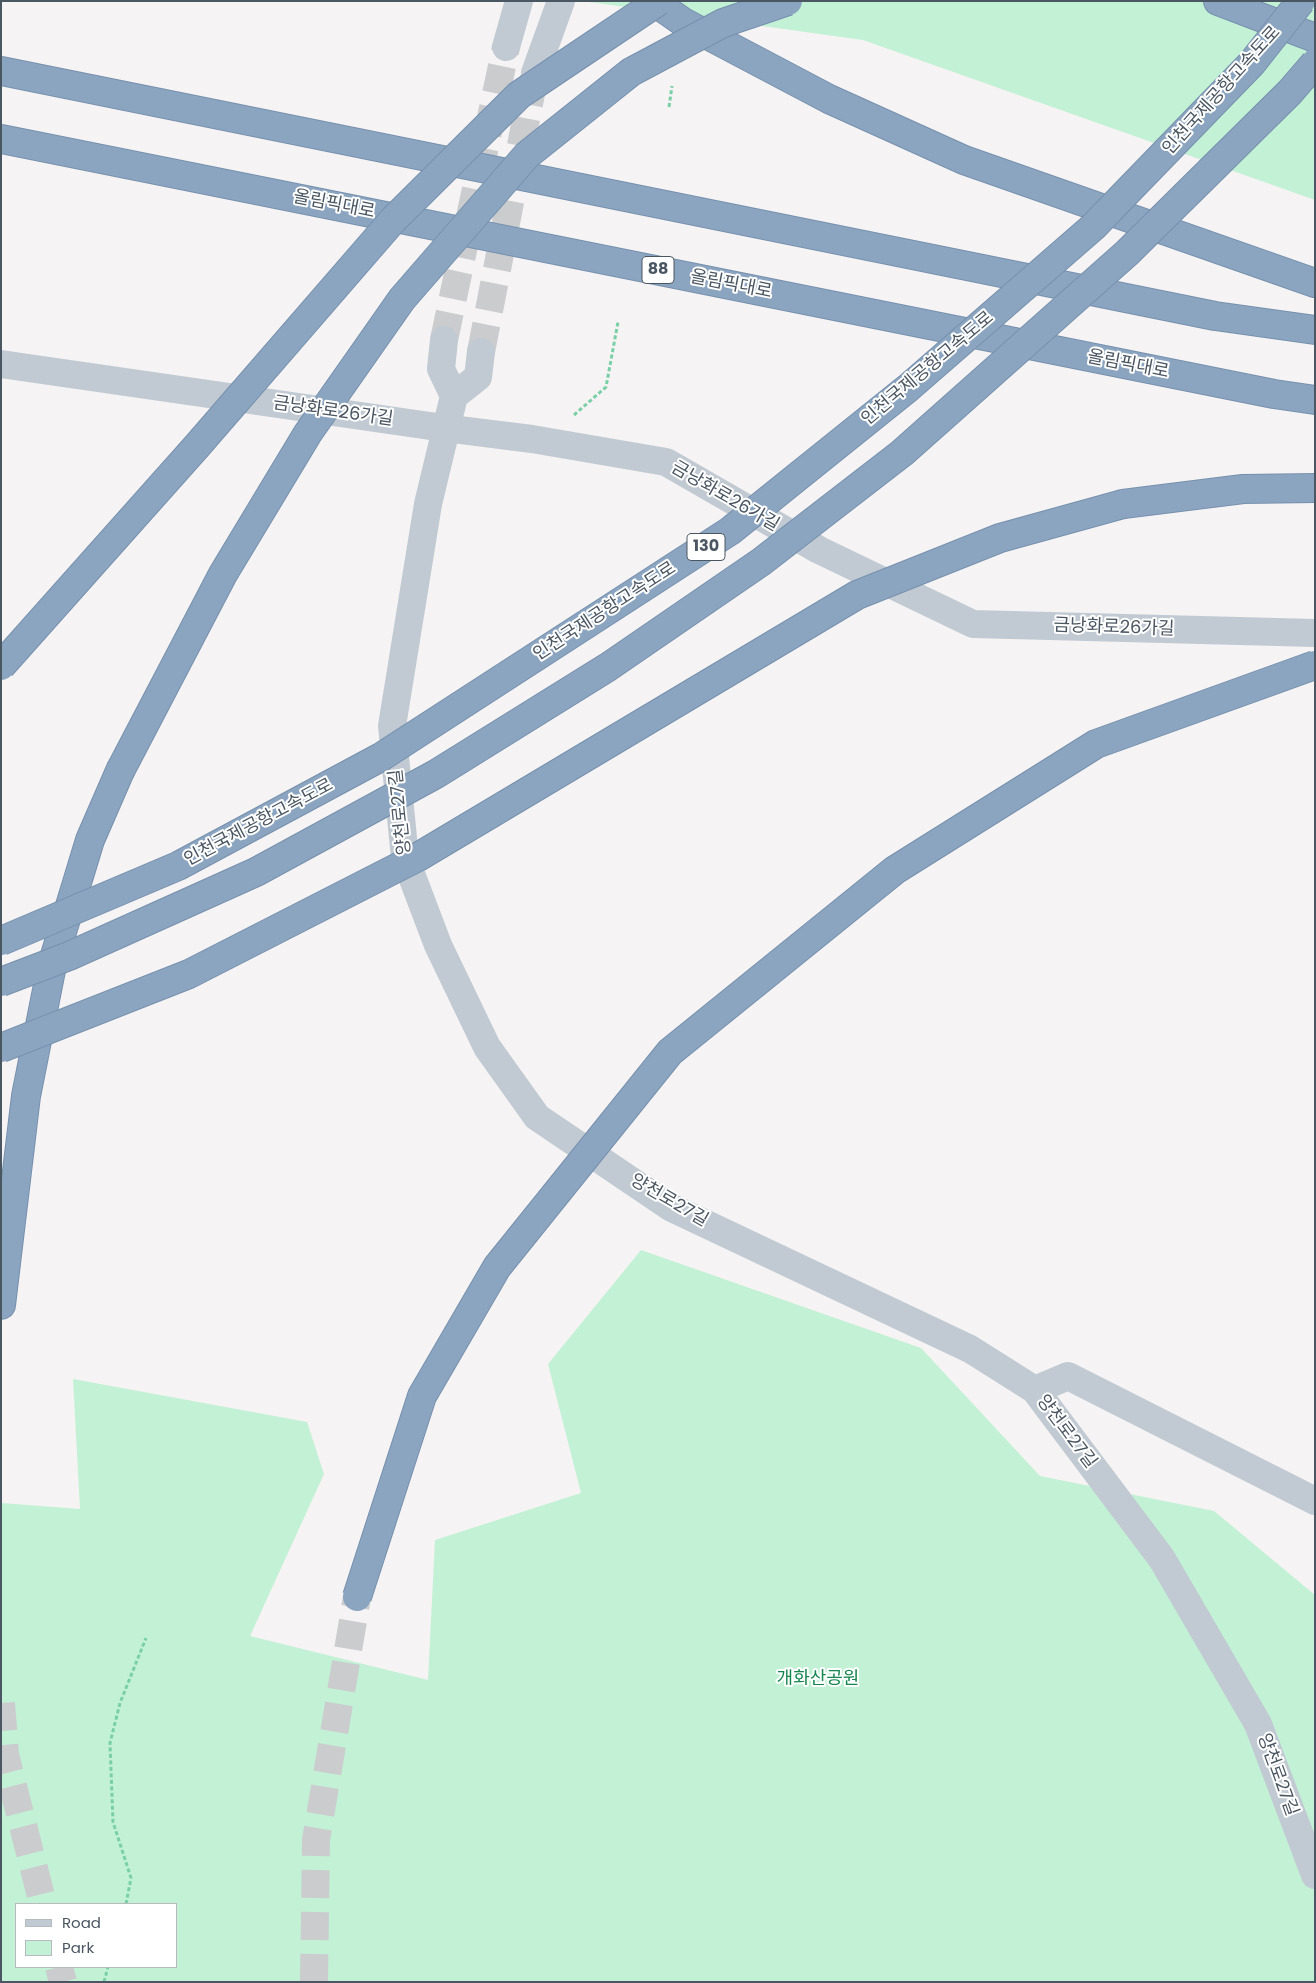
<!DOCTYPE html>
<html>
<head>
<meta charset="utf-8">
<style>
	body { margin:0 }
	#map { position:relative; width:1316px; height:1983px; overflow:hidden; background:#f5f3f3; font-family:Poppins,sans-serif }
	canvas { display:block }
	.frame { position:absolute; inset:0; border:2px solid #4a5661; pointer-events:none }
	.legend { position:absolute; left:15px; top:1903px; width:162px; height:65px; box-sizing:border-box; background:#fff; border:1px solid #b7bbc0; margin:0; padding:6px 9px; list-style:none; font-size:15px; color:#4a5661 }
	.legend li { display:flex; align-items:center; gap:10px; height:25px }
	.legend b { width:25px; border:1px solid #b7bbc0 }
</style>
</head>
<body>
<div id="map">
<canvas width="1316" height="1983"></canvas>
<div class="frame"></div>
<ul class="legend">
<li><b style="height:6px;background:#c1cad2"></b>Road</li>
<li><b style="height:14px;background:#c3f1d5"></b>Park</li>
</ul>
</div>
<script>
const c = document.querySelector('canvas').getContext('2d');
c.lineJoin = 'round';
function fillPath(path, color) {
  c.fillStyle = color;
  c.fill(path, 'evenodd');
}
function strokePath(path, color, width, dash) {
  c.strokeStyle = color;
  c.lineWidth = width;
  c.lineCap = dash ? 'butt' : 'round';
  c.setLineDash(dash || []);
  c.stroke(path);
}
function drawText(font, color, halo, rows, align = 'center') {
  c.font = font + ' Poppins,"Noto Sans KR",sans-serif';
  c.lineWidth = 4;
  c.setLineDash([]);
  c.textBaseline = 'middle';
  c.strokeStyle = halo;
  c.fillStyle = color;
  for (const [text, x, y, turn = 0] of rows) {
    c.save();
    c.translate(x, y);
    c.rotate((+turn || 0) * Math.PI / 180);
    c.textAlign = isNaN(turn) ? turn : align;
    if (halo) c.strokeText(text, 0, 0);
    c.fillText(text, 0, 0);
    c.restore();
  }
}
fillPath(new Path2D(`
	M582,1h733v199l-452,-160z
	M641,1250l280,98 119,128 174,35 101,84v387h-1314v-479l79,6 -7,-130 234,43 17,52 -74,162 178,44 7,-140 146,-47 -33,-129zM16,1904h160v63h-160z`), '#c3f1d5');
strokePath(new Path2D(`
	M444,340l62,-293
	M481,352l54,-279`), '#caccce', 28, [28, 14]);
strokePath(new Path2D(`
	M1,1703l4,52 38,149
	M59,1967l4,15
	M314,1982l2,-142 41,-243`), '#caccce', 28, [28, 14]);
const highway = new Path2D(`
	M653,1l30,21 146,77 135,61 351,123
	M1218,1l97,37
	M1,71l1214,245 100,14
	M1,139l1273,255 41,6
	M1123,504l120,-15 72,-1
	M1,1305l25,-209 26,-131 38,-125 30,-69`);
strokePath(highway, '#7690ad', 30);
strokePath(new Path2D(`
	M669,107l3,-21
	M574,415l32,-28 12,-65
	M126,1904l5,-26 -18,-56 -3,-79 10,-40 26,-65
	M104,1982l4,-15`), '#7ad0a6', 3, [4, 2.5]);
strokePath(new Path2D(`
	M506,47l13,-46
	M535,73l26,-72
	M444,340l-3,29 13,27 -26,108 -36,222 13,132 33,87 49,102 50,70 133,90 300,142 65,41 127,169 96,165 57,151
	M1,364l443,64 88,11 134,23 153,88 154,74 342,9
	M454,396l24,-19 3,-25
	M1035,1390l33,-14 247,125`), '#c1cad2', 28);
strokePath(highway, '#8ba5c1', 28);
const highwayBridge = new Path2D(`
	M1,666l196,-220 196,-226 126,-125 140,-94
	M120,771l103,-197 85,-141 94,-134 125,-144 104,-83 92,-49 65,-22
	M1,941l177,-75 203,-109 349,-226 178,-143 185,-161 159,-164 49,-62
	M1,982l68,-26 187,-84 180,-98 172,-107 153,-105 141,-109 225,-200 163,-161 25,-29
	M1,1048l188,-74 229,-117 439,-262 143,-57 123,-34
	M357,1597l65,-201 75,-129 173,-215 225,-182 201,-126 219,-79`);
strokePath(highwayBridge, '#7690ad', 30, []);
strokePath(highwayBridge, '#8ba5c1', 28);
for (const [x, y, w] of [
	[658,270,32],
	[706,547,38]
]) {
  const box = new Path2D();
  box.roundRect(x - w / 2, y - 13.5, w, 27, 4);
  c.fillStyle = '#fff';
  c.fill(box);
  strokePath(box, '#4a5661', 1);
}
drawText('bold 16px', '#4a5661', null, [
	["88",658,270],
	["130",706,547]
]);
drawText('18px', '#4a5661', '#fff', [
	["인천국제공항고속도로",1222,91,-48],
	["올림픽대로",334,205,11],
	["올림픽대로",731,285,11],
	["올림픽대로",1128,365,11],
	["인천국제공항고속도로",928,369,-40],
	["금낭화로26가길",333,412,8],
	["금낭화로26가길",725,497,30],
	["인천국제공항고속도로",605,612,-33],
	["금낭화로26가길",1114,628,2],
	["양천로27길",401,812,-96],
	["인천국제공항고속도로",259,823,-28],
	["양천로27길",669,1201,30],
	["양천로27길",1066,1432,53],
	["양천로27길",1277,1775,70]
]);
drawText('18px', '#17864f', '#fff', [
	["개화산공원",818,1679]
]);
</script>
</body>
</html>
